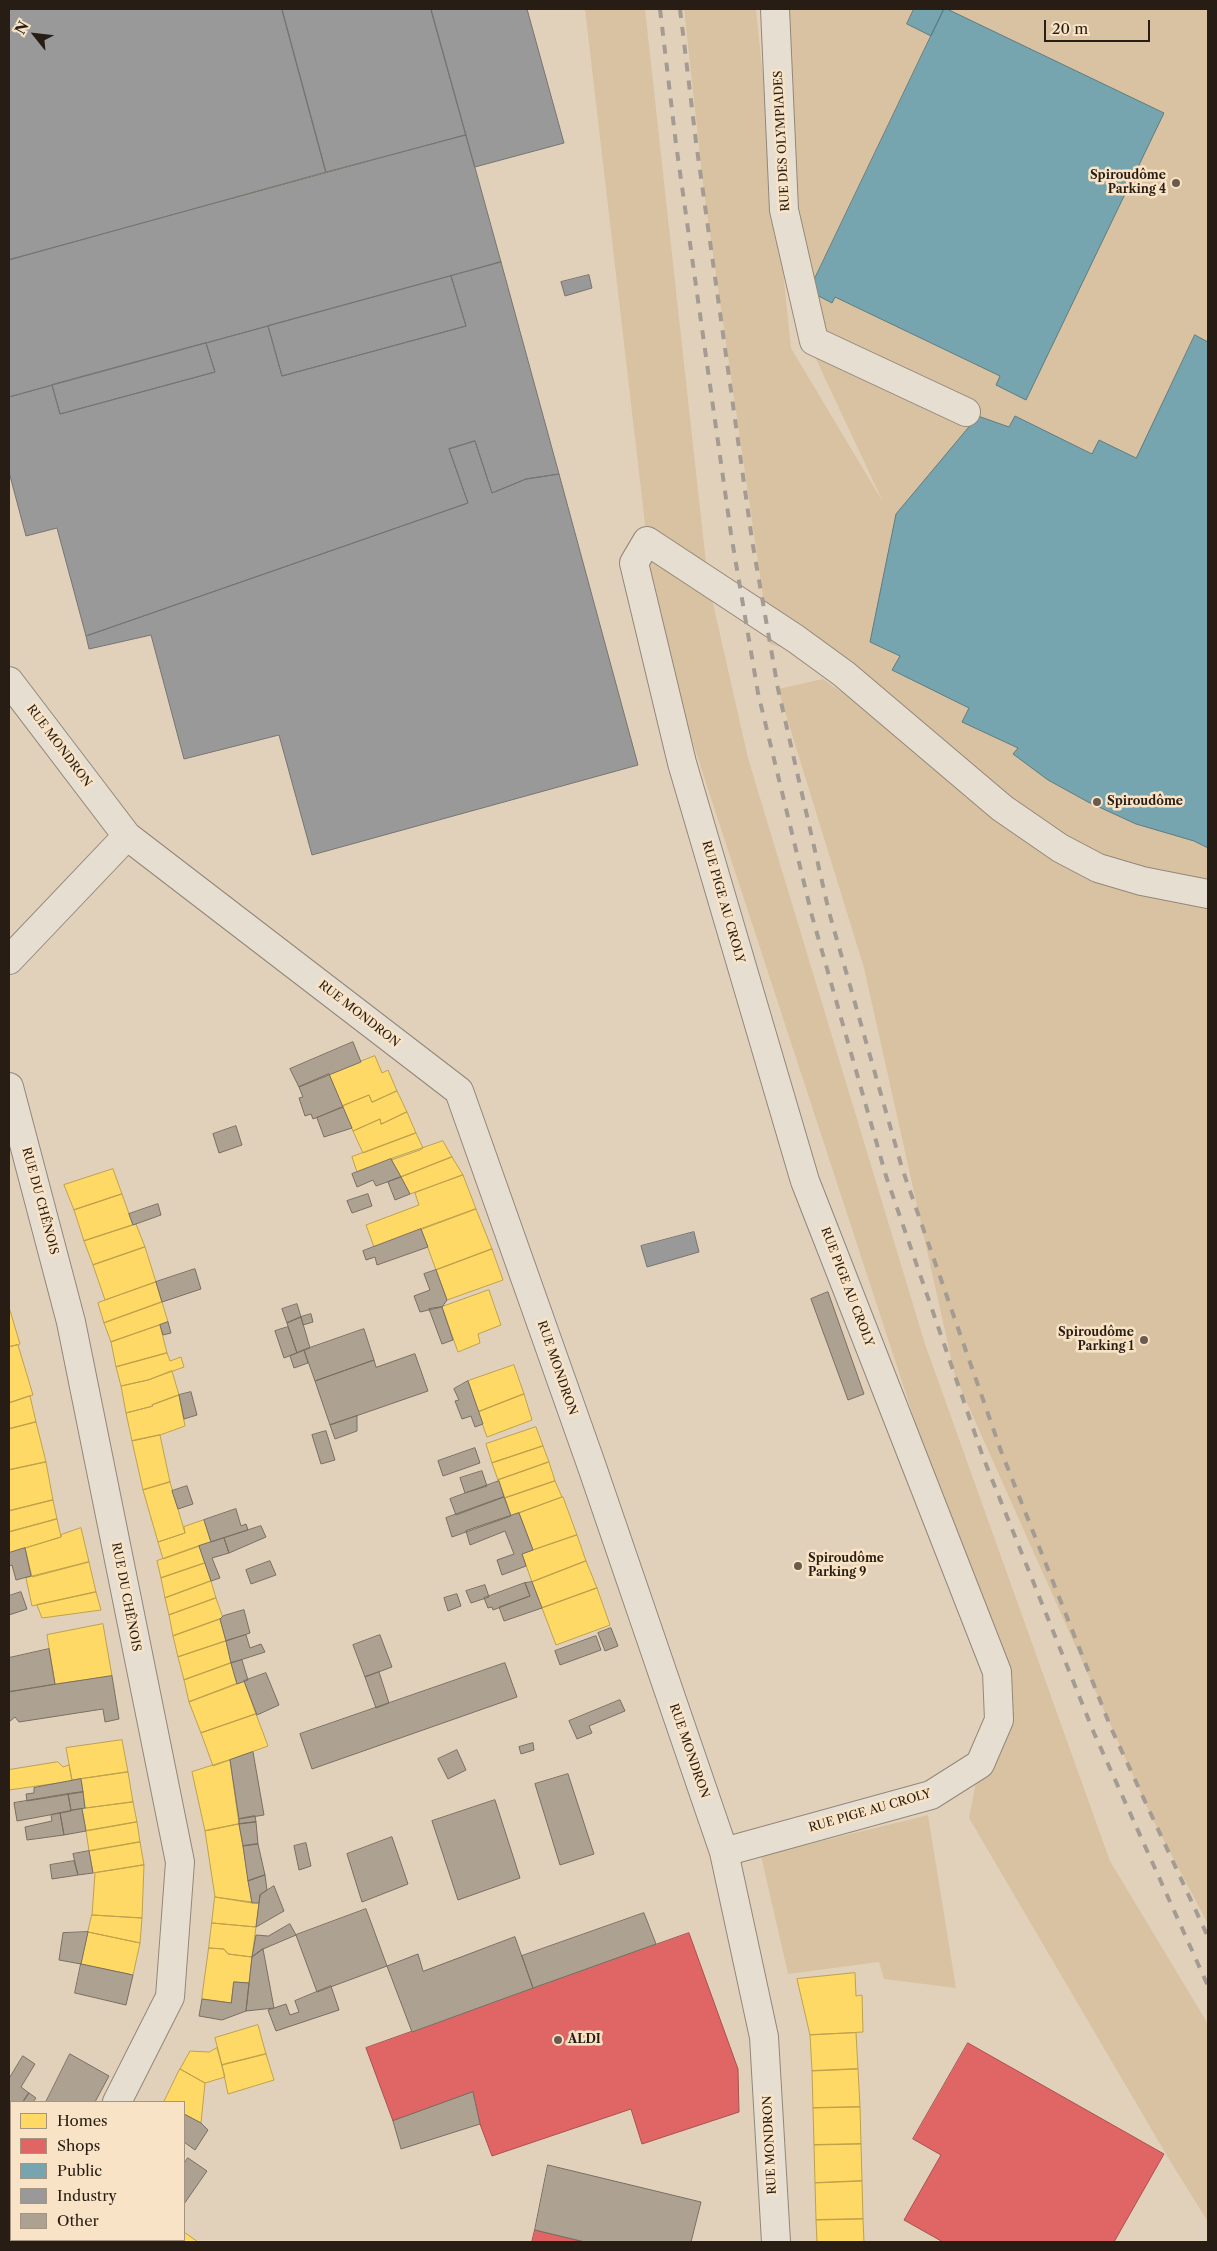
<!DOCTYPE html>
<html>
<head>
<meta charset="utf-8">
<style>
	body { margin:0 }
	#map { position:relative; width:1217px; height:2251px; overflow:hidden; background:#e2d1ba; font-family:"Libre Caslon Text",serif }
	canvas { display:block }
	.frame { position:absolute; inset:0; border:10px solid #281d14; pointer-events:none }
	.legend { position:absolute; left:10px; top:2101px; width:175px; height:140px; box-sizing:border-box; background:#f8e3c6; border:1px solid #a5947f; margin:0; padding:6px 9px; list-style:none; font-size:15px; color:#281d14 }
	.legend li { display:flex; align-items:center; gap:10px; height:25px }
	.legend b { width:25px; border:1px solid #a5947f }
	.north { position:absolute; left:10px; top:10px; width:50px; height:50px; -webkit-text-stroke:4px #f8e3c6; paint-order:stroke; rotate:299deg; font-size:14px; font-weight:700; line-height:20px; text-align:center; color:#281d14 }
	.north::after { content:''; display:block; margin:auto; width:18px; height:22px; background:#281d14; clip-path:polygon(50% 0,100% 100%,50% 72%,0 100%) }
	.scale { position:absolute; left:1044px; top:20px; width:106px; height:22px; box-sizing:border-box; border:2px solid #281d14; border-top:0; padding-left:6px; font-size:15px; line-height:18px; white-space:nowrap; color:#281d14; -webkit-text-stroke:4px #f8e3c6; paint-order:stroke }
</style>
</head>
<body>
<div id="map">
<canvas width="1217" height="2251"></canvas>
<div class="frame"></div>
<ul class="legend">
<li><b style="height:14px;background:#ffd966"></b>Homes</li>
<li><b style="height:14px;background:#e06666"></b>Shops</li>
<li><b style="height:14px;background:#76a5af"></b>Public</li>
<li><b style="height:14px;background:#999"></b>Industry</li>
<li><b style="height:14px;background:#ada192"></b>Other</li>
</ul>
<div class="north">N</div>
<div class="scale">20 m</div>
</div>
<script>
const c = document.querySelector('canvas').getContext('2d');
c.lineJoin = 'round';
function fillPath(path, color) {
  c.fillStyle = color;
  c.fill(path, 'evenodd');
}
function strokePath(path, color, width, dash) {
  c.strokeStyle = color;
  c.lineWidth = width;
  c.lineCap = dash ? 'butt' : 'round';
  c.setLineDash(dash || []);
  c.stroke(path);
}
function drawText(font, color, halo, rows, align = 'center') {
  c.font = font + ' "Libre Caslon Text",serif';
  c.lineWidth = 5;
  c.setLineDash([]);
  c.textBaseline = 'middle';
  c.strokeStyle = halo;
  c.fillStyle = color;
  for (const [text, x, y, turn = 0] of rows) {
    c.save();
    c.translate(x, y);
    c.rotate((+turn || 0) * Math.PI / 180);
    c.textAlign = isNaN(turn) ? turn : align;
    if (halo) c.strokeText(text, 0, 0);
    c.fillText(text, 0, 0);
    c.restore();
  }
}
fillPath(new Path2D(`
	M585,9h60l63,572 40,177 177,586 185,517 98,163v198l-38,-61 -201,-343 28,-146 -363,-1109 13,-22z
	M684,9h72l35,339 92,154 -75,-160 -38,-333h438v1915l-56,-106 -197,-442 -91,-408 -86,-279 45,-10 72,51 -40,-64 -85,-22 -66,-452z
	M928,1815l28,173 -72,-9 -5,-17 -91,12 -27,-118z`), '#d9c2a2');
const homes = new Path2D(`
	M375,1056l7,17 6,-3 9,21 -25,11 -3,-7 -27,11 -13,-32z
	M397,1091l10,21 -26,12 -1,-5 -27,12 -11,-25 27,-11 3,7z
	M407,1112l9,21 -53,20 -10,-22 27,-12 1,5z
	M416,1133l7,15 -3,2 -63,22 -5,-15z
	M443,1141l9,16 -51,20 -10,-18z
	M452,1157l11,18 -53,19 -9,-17z
	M113,1169l9,25 -48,16 -10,-25z
	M463,1175l13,34 -102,38 -8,-22 53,-20 -4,-12z
	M122,1194l11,31 -49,16 -10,-31z
	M476,1209l16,40 -56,21 -15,-41z
	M136,1224l9,23 -52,18 -9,-24z
	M145,1247l11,35 -51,18 -12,-35z
	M492,1249l11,31 -56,20 -11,-30z
	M156,1282l6,20 -58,21 -6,-20z
	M489,1290l12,35 -23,9 2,9 -22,9 -16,-45z
	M162,1302l6,20 -57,20 -7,-19z
	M9,1307l11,37 -11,3z
	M160,1325l7,28 -51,14 -5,-25z
	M18,1345l15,50 -24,8v-56z
	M167,1353l3,8 11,-4 3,10 -36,13 -27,6 -5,-19z
	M514,1365l10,29 -46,18 -10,-31z
	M172,1371l7,24 -27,10 1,1 -27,7 -5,-27 27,-6z
	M524,1394l8,26 -45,17 -9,-25z
	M179,1395l6,31 -25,9 -28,6 -6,-28 27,-7 -1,-1z
	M30,1396l6,26 -27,7v-26z
	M36,1422l10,40 -37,8v-41z
	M536,1427l7,19 -51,17 -6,-19z
	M160,1435l10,47 -27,8 -11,-49z
	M543,1446l6,16 -51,18 -6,-17z
	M46,1462l7,38 -44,11v-41z
	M549,1462l6,19 -50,17 -7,-18z
	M555,1481l7,16 -51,19 -6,-18z
	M170,1482l15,51 -27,9 -15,-52z
	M563,1497l14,38 -44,15 -14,-37z
	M53,1500l4,19 -48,13v-21z
	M57,1519l4,18 -52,16v-21z
	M204,1520l7,22 -48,17 -5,-17 27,-9 -1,-6z
	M81,1528l8,34 -57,15 -7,-29 36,-11v-2z
	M577,1535l9,26 -54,21 -10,-28z
	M199,1546l6,17 -44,15 -4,-17z
	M586,1561l11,27 -55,20 -10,-26z
	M89,1562l7,30 -64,14 -6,-28z
	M205,1563l6,18 -46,17 -4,-20z
	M211,1581l5,17 -47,17 -4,-17z
	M597,1588l13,37 -54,20 -14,-37z
	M96,1592l5,18 -59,8 -5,-13z
	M216,1598l7,20 -50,18 -4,-21z
	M220,1619l6,22 -48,16 -5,-21z
	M103,1624l9,52 -57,8 -8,-49z
	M226,1641l5,22 -47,17 -6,-23z
	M231,1663l6,21 -48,18 -5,-22z
	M244,1681l12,33 -55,19 -12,-31z
	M256,1714l12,32 -55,20 -12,-33z
	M122,1740l6,32 -56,8 -6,-32z
	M230,1760l9,64 -34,7 -13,-59z
	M58,1762l5,5 6,-2 3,16 -63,9v-20z
	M128,1772l5,30 -48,6 -4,-29z
	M133,1802l4,20 -51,9 -4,-22z
	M137,1822l3,20 -51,9 -3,-20z
	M239,1824l4,22 9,57 -37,-6 -10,-66z
	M140,1842l4,23 -51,8 -4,-22z
	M144,1865l-2,53 -50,-3 3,-42z
	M215,1897l44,6 -3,24 -44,-4z
	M92,1915l50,3 -2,25 -52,-11z
	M212,1923l44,4 -4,30 -24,-3 -4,-5 -15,-1z
	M88,1932l52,11 -7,32 -52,-11z
	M209,1948l15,1 4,5 24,3 -3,26 -15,-1 -3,21 -29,-4z
	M855,1973l1,23 6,-1 1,37 -53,3 -13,-56z
	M258,2025l8,29 -44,11 -7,-27z
	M856,2033l2,36 -46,2 -2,-36z
	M217,2048l8,29 -20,6 -25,-14 10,-18 19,1z
	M266,2054l8,26 -46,14 -6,-29z
	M180,2069l25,14 -4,40 -17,-9v-12h-20z
	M858,2069l2,38 -47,1 -1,-37z
	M860,2107l1,37 -47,1 -1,-37z
	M9,2130l2,1v52l-2,4z
	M861,2144l1,37 -47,2 -1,-38z
	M862,2181l1,38 -47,1 -1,-37z
	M863,2219l1,23h-47l-1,-22z
	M184,2232l14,10h-22l2,-2h6z
	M76,2240h46l5,2h-53z
	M134,2240h44l-2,2h-44z`);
fillPath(homes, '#ffd966');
strokePath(homes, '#bea14d', 1);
const shops = new Path2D(`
	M689,1933l49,136 1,43 -97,32 -11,-35 -139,47 -12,-32 -7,-32 -80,29 -27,-73z
	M968,2043l196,111 -50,88h-171l-39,-22 37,-65 -28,-16z
	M535,2230l50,12h-53z`);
fillPath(shops, '#e06666');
strokePath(shops, '#a9504d', 1);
const public = new Path2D(`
	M914,9h30l-13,27 -24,-12z
	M944,9h3l217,104 -138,287 -30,-15 4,-9 -165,-79 -3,6 -23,-12z
	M1195,335l13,7v506l-14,-7 -58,-17 -48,-22 -40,-22 -35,-26 5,-6 -56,-26 7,-14 -77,-38 8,-14 -30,-14 26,-128 82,-98 31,11 6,-11 77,38 7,-14 37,18z`);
fillPath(public, '#76a5af');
strokePath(public, '#5f7c80', 1);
const industry = new Path2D(`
	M9,9h273l44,163 -317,88z
	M282,9h149l35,126 -140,37z
	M431,9h96l37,134 -89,24z
	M466,135l35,127 -492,135v-137z
	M501,262l58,212 -33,5 -34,14 -17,-52 -26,8 19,54 -382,133 -29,-108 -31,8 -17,-64v-75l43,-12 8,29 155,-42 -9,-29 62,-17 14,50 129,-35 55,-15 -15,-50z
	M589,275l3,13 -27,8 -4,-14z
	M451,276l15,50 -184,50 -14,-50z
	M206,343l9,29 -155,42 -8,-29z
	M475,441l17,52 34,-14 33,-5 79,291 -326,90 -33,-120 -95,24 -33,-124 -62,14 -3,-13 382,-133 -19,-54z
	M694,1232l5,20 -52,15 -6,-21z`);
fillPath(industry, '#999');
strokePath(industry, '#777471', 1);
const building = new Path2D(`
	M353,1042l8,20 -62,25 -9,-18z
	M329,1074l14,33 -30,12 -2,-5 -6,2 -6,-18 4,-1 -4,-10z
	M343,1107l9,21 -28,9 -7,-19z
	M236,1126l6,19 -23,8 -6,-19z
	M391,1159l10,18 -25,9 -3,-6 -16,7 -5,-13z
	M401,1177l9,17 -15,6 -7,-18z
	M368,1194l4,12 -20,7 -5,-12z
	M158,1204l3,11 -28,10 -4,-11z
	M421,1229l7,18 -51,18 -2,-8 -9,3 -3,-9z
	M195,1269l6,20 -39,13 -6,-20z
	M436,1270l11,30 -5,7 -22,5 -6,-16 16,-6 -6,-16z
	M828,1292l36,102 -16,6 -37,-101z
	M297,1304l4,13 -14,6 -5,-14z
	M442,1307l11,33 -11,4 -13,-35z
	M311,1314l2,8 -10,3 -2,-8z
	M301,1317l9,31 -13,5 -10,-30z
	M168,1322l3,11 -8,2 -3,-10z
	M288,1327l9,26 -13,5 -9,-27z
	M364,1329l10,31 -59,21 -11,-31z
	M304,1350l4,13 -14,5 -4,-12z
	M415,1354l13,37 -98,34 -15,-44 59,-21 2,7z
	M468,1381l15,43 -8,3 -4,-11 -9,3 -7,-18 4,-1 -5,-11z
	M191,1392l6,23 -13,4 -5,-24z
	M357,1416v15l-22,8 -5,-14z
	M326,1431l9,29 -14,4 -9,-29z
	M475,1448l5,15 -37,13 -5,-15z
	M482,1471l5,15 -22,7 -5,-15z
	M499,1481l5,16 -48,18 -6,-16z
	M187,1486l6,18 -15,5 -6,-18z
	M504,1497l7,19 -59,21 -6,-19z
	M236,1509l5,17 5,-2 2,6 -37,12 -7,-22z
	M519,1513l14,37 -11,4 4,12 -24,9 -5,-15 17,-6 -9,-23 -35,14 -4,-14z
	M261,1526l5,11 -37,16 -5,-15z
	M224,1538l5,15 -17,5 8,20 -9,3 -12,-35z
	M25,1548l6,28 -15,4 -4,-15 -3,1v-13z
	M270,1561l6,14 -25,9 -5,-14z
	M532,1582l10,26 -38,13 -5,-14 31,-11 -5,-13z
	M525,1583l5,13 -37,14 -1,-3 -4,1 -4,-10z
	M485,1585l4,12 -18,6 -5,-12z
	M21,1592l6,17 -18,6v-19z
	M457,1594l4,12 -13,5 -4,-13z
	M244,1610l6,23 -24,8 -6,-22 3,-3z
	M611,1628l7,18 -13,5 -7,-18z
	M246,1635l4,13 11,-4 4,8 -34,11 -5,-22z
	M380,1635l12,32 -27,10 -12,-32z
	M596,1636l5,14 -41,15 -5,-14z
	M49,1649l6,35 -46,8v-34z
	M242,1660l6,20 -11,4 -6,-21z
	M505,1663l12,34 -205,72 -12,-35z
	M379,1672l10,31 -13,5 -11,-31z
	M266,1673l13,32 -22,10 -13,-34z
	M112,1676l7,43 -14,3 -2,-13 -84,13 -4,-5 -6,5v-30z
	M620,1700l5,11 -36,15 3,7 -15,6 -8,-18z
	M533,1743l1,7 -13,4 -2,-7z
	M457,1750l9,20 -18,9 -10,-20z
	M253,1752l11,63 -25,4 -9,-59z
	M568,1774l26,80 -34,11 -25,-81z
	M81,1779l2,13 -56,9 -1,-7 8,-1v-5z
	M83,1792l2,16 -14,2 -3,-16z
	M68,1794l3,17 -54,10 -3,-18z
	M495,1800l25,78 -62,22 -26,-79z
	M82,1809l4,22 -22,4 -4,-22z
	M60,1813l4,22 -37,5 -2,-13 27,-6 -1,-6z
	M255,1816l1,6 -17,2v-5z
	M256,1822l2,22 -15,2 -4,-22z
	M392,1837l16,47 -46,18 -15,-48z
	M306,1843l5,23 -12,4 -5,-24z
	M258,1844l7,31 -17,6 -5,-35z
	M89,1851l4,22 -15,2 -5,-21z
	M74,1861l4,14 -26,4 -2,-14z
	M265,1875l2,15 -7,5 -1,8h-7l-4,-22z
	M274,1886l10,25 -28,16 4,-32z
	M366,1909l21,57 -70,26 -21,-57z
	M644,1913l12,31 -123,44 -11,-32z
	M290,1924l6,11 -33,14 -11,8 4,-22 12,1z
	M88,1932l-7,32 -22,-4 4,-27z
	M515,1937l18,51 -121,44 -25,-66 31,-12 5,17z
	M263,1949l11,59 -28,3 6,-54z
	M81,1964l52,11 -7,30 -51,-12z
	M234,1982l15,1 -3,28 -24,9 -23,-4 3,-17 29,4z
	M331,1986l8,24 -63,21 -8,-21 18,-6 4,11 9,-3 -4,-11z
	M70,2054l39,22 -14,26h-49z
	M23,2056l12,8 -14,23 8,6 -6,9h-12v17l-2,4v-44z
	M473,2092l7,32 -79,25 -8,-28z
	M29,2093l7,5 -3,4h-10z
	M184,2114l17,9 7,7 -13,20 -11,-8z
	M188,2158l19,13 -23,33v-40z
	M548,2165l153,37 -10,40h-106l-50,-12z`);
fillPath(building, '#ada192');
strokePath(building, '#786f62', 1);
const minor = new Path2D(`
	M775,9l9,201 30,131 152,71
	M9,681l118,155 332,255 132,373 133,388 40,185 12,205
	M9,960l118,-124
	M9,1087l62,235 109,540 -10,135 -53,105
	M724,1852l207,-57 49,-31 19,-44 -2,-48 -192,-491 -123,-418 -48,-200 13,-22 149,98 48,35 158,134 58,40 38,20 44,13 66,13
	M45,2242l1,-2`);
strokePath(minor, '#928779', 30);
strokePath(minor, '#e7ded2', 28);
strokePath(new Path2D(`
	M660,9l16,135 55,390 27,159 54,223 74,260 97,281 111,276 114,253
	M680,9l16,133 56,398 26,149 51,223 73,256 99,283 110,277 97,209`), '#a49c92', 4, [9, 9]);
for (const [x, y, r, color] of [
	[1176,183,5,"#695c4e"],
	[1097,802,5,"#695c4e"],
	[1144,1340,5,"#695c4e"],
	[798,1566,5,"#695c4e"],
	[558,2040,5,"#695c4e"]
]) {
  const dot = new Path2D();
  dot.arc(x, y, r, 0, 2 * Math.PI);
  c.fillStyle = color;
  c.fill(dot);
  strokePath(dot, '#f8e3c6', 2);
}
drawText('12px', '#281d14', '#f8e3c6', [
	["RUE DES OLYMPIADES",782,141,-93],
	["RUE MONDRON",59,746,53],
	["RUE PIGE AU CROLY",723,902,74],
	["RUE MONDRON",359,1014,38],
	["RUE DU CHÊNOIS",40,1201,75],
	["RUE PIGE AU CROLY",847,1287,69],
	["RUE MONDRON",557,1368,71],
	["RUE DU CHÊNOIS",126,1597,79],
	["RUE MONDRON",689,1751,71],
	["RUE PIGE AU CROLY",870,1811,-16],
	["RUE MONDRON",770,2145,-93]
]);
drawText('bold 12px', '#281d14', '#f8e3c6', [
	["Spiroudôme",1166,176,"right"],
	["Parking 4",1166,190,"right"],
	["Spiroudôme",1107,802],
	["Spiroudôme",1134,1333,"right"],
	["Parking 1",1134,1347,"right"],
	["Spiroudôme",808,1559],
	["Parking 9",808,1573],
	["ALDI",568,2040]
], 'left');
</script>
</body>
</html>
